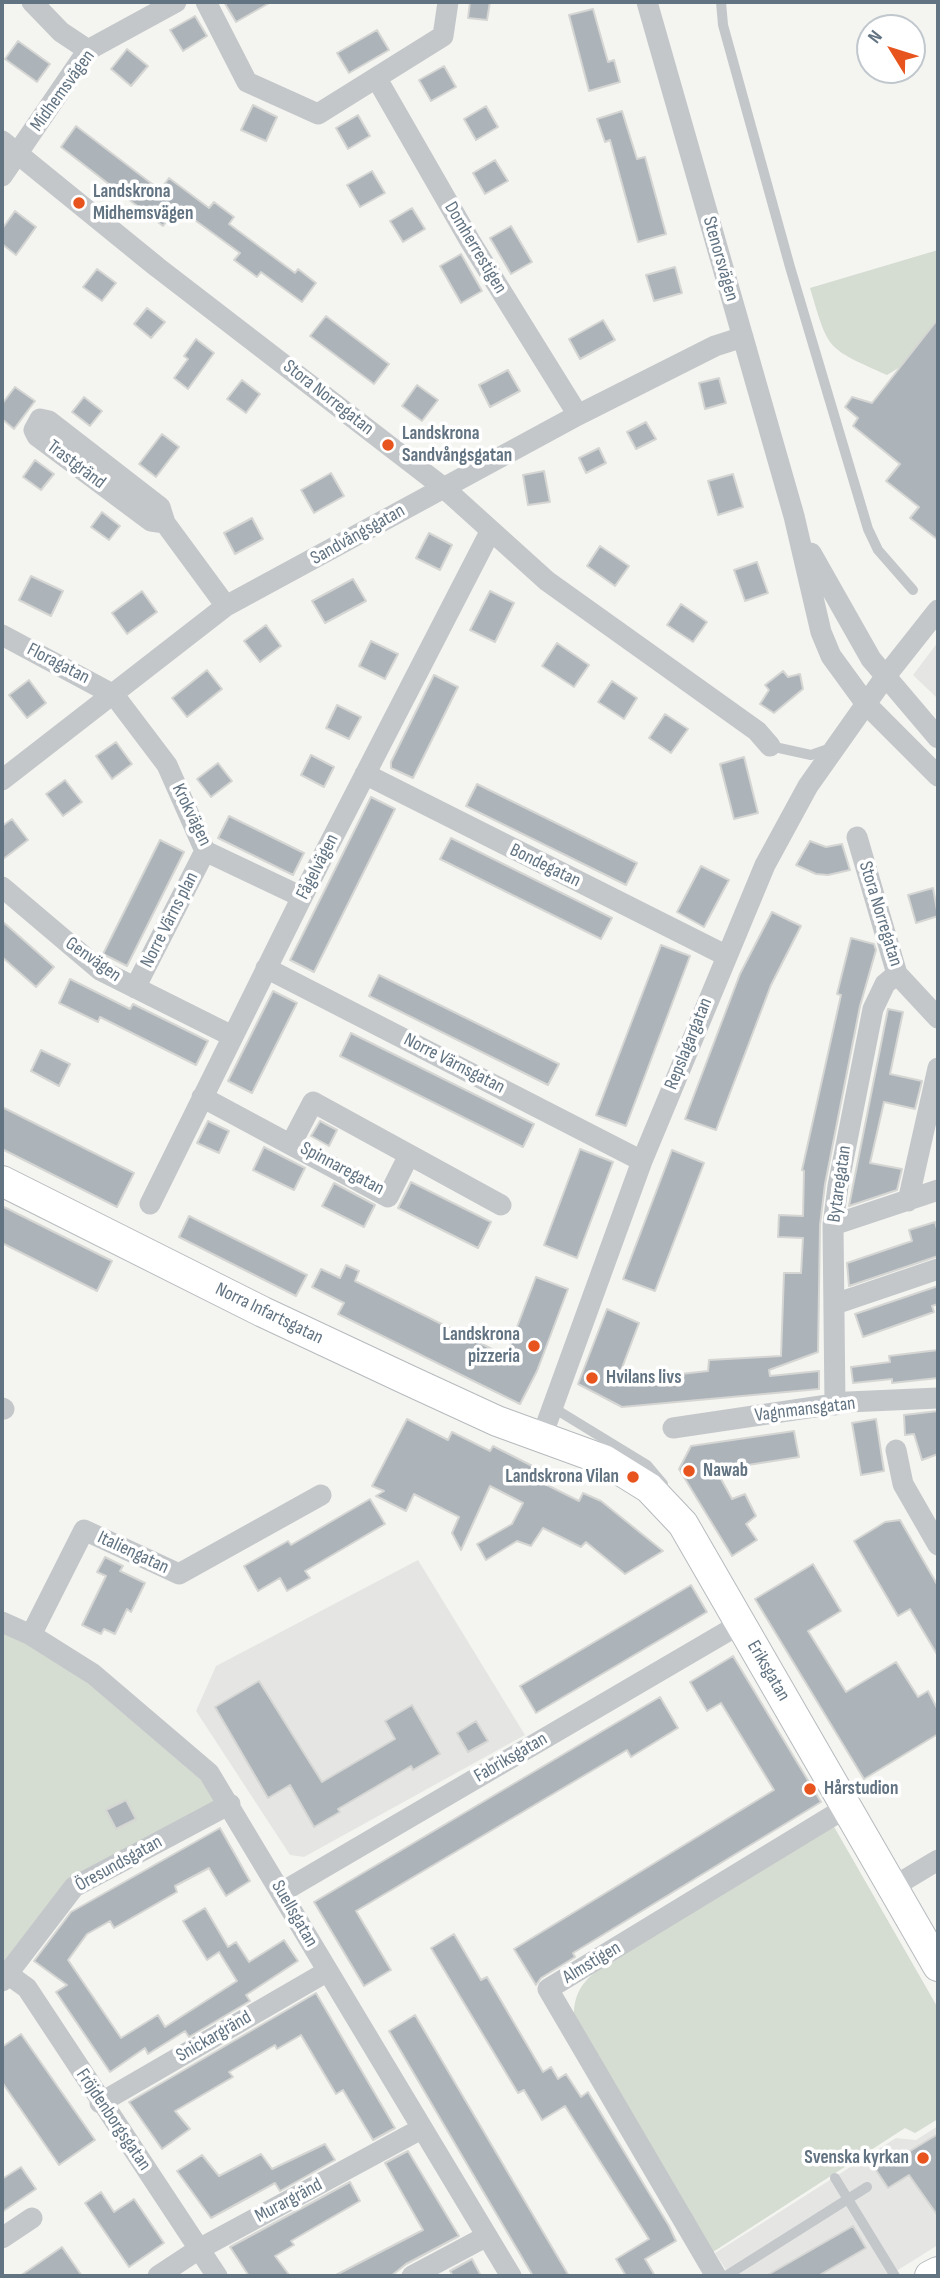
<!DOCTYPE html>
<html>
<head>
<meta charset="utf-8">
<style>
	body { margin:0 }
	#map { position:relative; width:940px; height:2278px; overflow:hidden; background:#f4f5f0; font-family:"Sofia Sans Condensed",sans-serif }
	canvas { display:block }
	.frame { position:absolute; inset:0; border:4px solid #627382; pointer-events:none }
	.north { position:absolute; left:856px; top:14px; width:70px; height:70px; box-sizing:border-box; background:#fff; border:2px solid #c0c7cd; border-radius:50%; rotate:308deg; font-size:19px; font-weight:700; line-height:28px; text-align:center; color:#627382 }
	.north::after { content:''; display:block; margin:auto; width:24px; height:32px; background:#e7541e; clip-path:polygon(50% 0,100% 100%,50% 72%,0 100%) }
</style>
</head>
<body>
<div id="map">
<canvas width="940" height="2278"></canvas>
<div class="frame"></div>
<div class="north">N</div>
</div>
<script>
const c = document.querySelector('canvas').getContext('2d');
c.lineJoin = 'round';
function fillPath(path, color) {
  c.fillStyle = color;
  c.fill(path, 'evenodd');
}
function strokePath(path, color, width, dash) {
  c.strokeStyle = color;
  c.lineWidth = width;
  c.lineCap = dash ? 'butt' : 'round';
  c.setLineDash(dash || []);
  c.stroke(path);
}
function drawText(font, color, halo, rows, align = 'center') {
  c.font = font + ' "Sofia Sans Condensed",sans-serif';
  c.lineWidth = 7;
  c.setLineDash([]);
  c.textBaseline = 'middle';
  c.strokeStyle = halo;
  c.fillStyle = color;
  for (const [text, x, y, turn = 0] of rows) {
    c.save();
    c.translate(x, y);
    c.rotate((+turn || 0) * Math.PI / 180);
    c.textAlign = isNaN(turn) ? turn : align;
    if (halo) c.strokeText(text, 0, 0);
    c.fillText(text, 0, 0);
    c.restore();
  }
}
fillPath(new Path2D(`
	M938,642v57l-25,-24z
	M418,1560l107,175 -221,122 -14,-2 -94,-144 20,-45z
	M938,2126v119l-40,25 -13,6h-155l-15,-23 181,-115 20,2z`), '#e5e6e4');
fillPath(new Path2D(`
	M938,250v85l-8,-6 -30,38 -13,8c-62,-28 -58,-24 -77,-87z
	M2,1622l29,13 199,169 -137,71 -91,95z
	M833,1825l105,183v111l-23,14 -10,-5 -192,124 -139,-231c-1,-23 5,-37 24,-51z`), '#d5dcd1');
const building = new Path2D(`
	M224,2h47l-35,20z
	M470,2h20l-3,18 -19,-2z
	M593,9l15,53 6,-2 6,22 -31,9 -20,-76z
	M195,16l12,20 -24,15 -13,-21z
	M377,30l12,20 -40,23 -12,-20z
	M18,41l32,23 -13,18 -32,-23z
	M127,49l21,17 -17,20 -20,-17z
	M444,66l12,21 -25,14 -12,-21z
	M253,105l24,12 -11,24 -25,-11z
	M486,106l12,21 -22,13 -12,-21z
	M622,111l15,48 8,-2 21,77 -28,8 -28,-102 -5,2 -8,-23z
	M358,115l12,21 -22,13 -12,-21z
	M76,126l84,64 9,-12 40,30 5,-6 20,15 -5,7 66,49 3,-4 18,14 -14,19 -41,-30 -4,5 -23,-17 6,-7 -63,-46 -14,19 -102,-79z
	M495,160l13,21 -23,13 -12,-21z
	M372,171l13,22 -25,14 -13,-22z
	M412,208l13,21 -22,13 -13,-21z
	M15,211l21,16 -20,28 -14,-11v-15z
	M511,226l21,36 -21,12 -21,-36z
	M461,254l21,37 -21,12 -21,-37z
	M675,267l7,26 -28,8 -8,-26z
	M97,269l19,14 -14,18 -19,-14z
	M147,308l18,14 -14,16 -17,-14z
	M326,316l63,48 -15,20 -64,-48z
	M938,319v221l-28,-22 9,-11 -33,-26 14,-17 -47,-38 5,-8 -13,-11 7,-10 20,6z
	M603,320l12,20 -35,19 -11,-20z
	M196,339l18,14 -26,36 -14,-11 14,-19 -4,-3z
	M508,370l12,21 -30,16 -11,-22z
	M719,378l7,25 -21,6 -6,-26z
	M242,380l18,14 -14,19 -19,-14z
	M417,385l21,15 -16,21 -20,-15z
	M15,387l20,14 -21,28 -12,-10v-15z
	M84,397l18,14 -12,15 -18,-14z
	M646,422l10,17 -20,10 -9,-17z
	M162,434l17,13 -23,30 -17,-13z
	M599,448l7,15 -20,10 -7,-15z
	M35,460l19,14 -13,16 -18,-13z
	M544,471l6,31 -22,3 -5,-30z
	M331,473l13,23 -30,17 -13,-23z
	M733,474l10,33 -25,8 -10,-34z
	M102,512l18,14 -11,14 -18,-13z
	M252,518l11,21 -28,15 -11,-21z
	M429,533l23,12 -12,25 -24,-12z
	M600,546l29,20 -14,20 -28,-20z
	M757,562l11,31 -23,8 -11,-31z
	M31,576l32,15 -12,25 -32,-16z
	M353,579l13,22 -41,22 -13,-22z
	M142,591l15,21 -30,22 -15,-21z
	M490,591l24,12 -19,39 -25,-12z
	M681,604l26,18 -14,20 -26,-17z
	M266,625l15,21 -21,16 -16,-21z
	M371,641l27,13 -13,25 -26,-13z
	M557,643l32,22 -15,22 -32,-21z
	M207,670l15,19 -35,28 -15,-19z
	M783,671l5,6 12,-3 3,15 -29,24 -14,-9 9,-14 -4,-5z
	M434,675l24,12 -45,91 -22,-10v-6z
	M29,680l17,23 -19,15 -18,-23z
	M612,681l25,17 -13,21 -26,-17z
	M337,705l24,12 -12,22 -23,-11z
	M665,714l23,15 -17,24 -22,-15z
	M116,742l16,22 -20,15 -16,-23z
	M311,755l23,12 -10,20 -23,-12z
	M744,757l14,56 -24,6 -14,-55z
	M218,763l14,18 -21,16 -14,-18z
	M65,780l17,22 -19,14 -17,-22z
	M477,784l160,79 -11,22 -160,-79z
	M371,797l24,12 -81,163 -24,-12z
	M229,816l75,37 -11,22 -75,-37z
	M12,819l16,21 -26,20v-34z
	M451,838l161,80 -11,21 -161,-80z
	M160,840l24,12 -57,114 -24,-12z
	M810,841l16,6 16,-3 8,26 -22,5 -12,-1 -20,-9z
	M701,866l28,14 -25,47 -27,-15z
	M933,888l5,28 -22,7 -8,-28z
	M772,912l29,14 -30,59 -55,145 -31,-11 55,-145z
	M2,921l52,46 -18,20 -34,-30z
	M851,938l23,6 2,6 -16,56 -35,178 -5,41 -2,127 -49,18 1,6 49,-5v18l-197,18 -44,-23 29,-75 32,14 -22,58 91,-10 1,-11 72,-4 3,-83h17l2,-35 -25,-1 1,-22 24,1 1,-45 -2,-1 39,-175 -4,-1z
	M661,945l29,11 -64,170 -30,-11z
	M379,975l180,89 -11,21 -179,-89z
	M70,979l60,30 3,-5 75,37 -12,24 -96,-48 -2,5 -39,-19z
	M273,991l24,12 -45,90 -24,-12z
	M888,1009l15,3 -13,62 32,7 -7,28 -31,-7 -14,61 32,6 -5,21 -48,16z
	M351,1033l183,91 -11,23 -183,-91z
	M41,1050l29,14 -11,22 -28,-15z
	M2,1107l132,66 -17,34 -115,-58z
	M208,1121l21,10 -10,22 -22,-10z
	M320,1121l17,9 -8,16 -18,-10z
	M264,1147l41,21 -11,22 -41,-20z
	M580,1149l33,13 -36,96 -33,-13z
	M672,1150l32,13 -49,128 -32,-12z
	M411,1182l80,40 -13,26 -80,-40z
	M334,1183l41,22 -11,22 -42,-21z
	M2,1206l110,55 -15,30 -95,-48z
	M189,1216l118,59 -11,21 -117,-59z
	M935,1222l3,11v23l-89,30 -2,-23 65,-22 -3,-11z
	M346,1265l13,6 -4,10 151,75 30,-79 32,12 -31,82 -17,33 -182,-90 6,-11 -32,-16 9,-18 19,9z
	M938,1286v18l-6,2 2,6 -71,25 -8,-23z
	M938,1350v28l-46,5v-4l-39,4 -2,-16 39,-5 -1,-6z
	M938,1411v43l-16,6 -8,-26 -9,1 -1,-20z
	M407,1419l41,21 4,-8 38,19 3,-5 55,28 -3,10 34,17 4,-8 18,8 62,50 -38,23 -39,-32 -5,5 -38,-19 -12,18 -14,-5 -31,19 -9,-16 35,-20 11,-21 -33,-17 -29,64 -9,-17 7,-16 -45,-23 -8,17 -30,-15 8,-5 -12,-5z
	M876,1419l8,52 -23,4 -9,-52z
	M794,1431l5,26 -83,13 16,29 13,-5 11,22 -10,8 11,16 -25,16 -53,-87 12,-23z
	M370,1499l15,25 -80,47 5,7 -23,13 -7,-13 -22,13 -14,-25 44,-25 3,4z
	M900,1520l38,66v70l-28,-47 -12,7 -44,-75 31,-19z
	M105,1557l18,9 -3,5 25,12 -14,29 -4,-3 -12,25 -11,-5 -3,5 -19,-9 24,-49 -9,-4z
	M813,1564l28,47 -33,20 38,61 50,-30 22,35 10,-6 10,19v24l-74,45 -109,-180z
	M691,1585l16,27 -171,101 -16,-27z
	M733,1656l88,146 -248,151 2,4 -34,21 -5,7 -22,-36 260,-159 -53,-87 -14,8 -17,-29z
	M259,1681l63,101 73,-43 -10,-18 27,-16 28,49 -27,16 -2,-4 -73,43 2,3 -26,15 -24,-42 -22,13 -53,-91z
	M660,1697l18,31 -47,29 -4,-7 -271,161 35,59 -27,16 -50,-84z
	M476,1721l12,20 -20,11 -11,-19z
	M126,1800l10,19 -20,10 -10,-19z
	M220,1828l30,53 -24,15 -17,-28 -34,18 2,6 -63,36 -4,-7 -23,13 -19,26 53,78 37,-23 7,12 72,-46 -18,-29 -12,8 -24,-39 22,-13 23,39 8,-5 13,20 35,-22 14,21 -52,34 4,6 -61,36 -4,-6 -37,23 -3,-6 -35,24 -54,-80 11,-7 -33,-24 37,-49z
	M454,1934l27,46 6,-3 56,95 8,-5 7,12 8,-5 15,23 7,-5 81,134 7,15 -31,18 10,17h-29l-10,-17 33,-20 -84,-133 -23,14 -18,-30 -6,3 -87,-145z
	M316,1993l79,135 -22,12 -30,-50 -7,4 -35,-59 -24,14 -2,-4 -46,27 4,5 -58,34 15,18 -28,20 -33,-47z
	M415,2015l76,129 78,132h-36l-69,-117 -75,-128z
	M21,2034l74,106 -36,25 -57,-83v-35z
	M938,2134v82l-29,-41 -21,13 -16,-24 20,-13 5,8z
	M325,2144l10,16 -55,31 -5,-8 -64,35 -34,-47 25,-16 17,21 42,-22 11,15z
	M408,2151l51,85 -53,28 -15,12h-57l89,-46 -38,-67z
	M21,2167l15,22 -34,23v-33z
	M350,2182l10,19 -69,40 3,4 -19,11 15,20h-41l-19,-29z
	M101,2192l13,20 20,-13 30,44 -35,24 -44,-64z
	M853,2226l13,22 -48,28h-52z
	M62,2247l20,29h-62z
	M472,2259l9,17h-28l-3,-5z`);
fillPath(building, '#acb3b9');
strokePath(building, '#d5d6d3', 2);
const secondary = new Path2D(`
	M2,1181l261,131 145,68 89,41 107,39 45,28 34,36 255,442
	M930,2276l8,-4`);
strokePath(secondary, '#b6babe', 32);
strokePath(new Path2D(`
	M721,2l2,23 67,242 78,262 10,21 35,40
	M770,746l41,9 20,-7
	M552,1407l95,58 16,19
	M835,2178l60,98
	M726,2276l141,-89`), '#c4c7ca', 10);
strokePath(new Path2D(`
	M32,2l29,30 27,18
	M206,2l41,80 71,32 125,-78 5,-34
	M647,2l147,514 27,116 10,24 35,48 72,72
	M377,79l93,162 108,174
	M2,141l155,126 287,221 103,93 210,150 13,15
	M2,176l86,-126 88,-48
	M165,523l-14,-2 -114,-85 -3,-6 6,-11 9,2 111,86 5,16 61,83
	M811,553l60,106 67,79
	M2,635l112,60 53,70 38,86 97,46
	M365,774l360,181
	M2,780l224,-174 352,-191 137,-69 28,-9
	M857,837l40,137 41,44
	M2,887l98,83 132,66
	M266,968l376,193
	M135,988l70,-137
	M202,1097l186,100 21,-42
	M292,1142l21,-40 188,103
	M908,1201l30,-133
	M150,1204l152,-307 188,-365
	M833,1225l105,-35
	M835,1304l103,-35
	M835,1405l-2,-180 5,-39 35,-177 12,-25 12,-10
	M2,1408l2,1
	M673,1428l175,-26 90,-4
	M542,1436l100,-275 123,-296 43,-79 77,-109 53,-67
	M896,1450l7,34 35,61
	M2,1622l29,13 62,39 116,99 302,503
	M31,1635l53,-105 95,44 142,-79
	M893,1887l45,-27
	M282,1892l458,-268
	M2,1970l25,18 190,288
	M2,1981l72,-94 156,-83
	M100,2103l228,-132
	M2,2238l30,-20
	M158,2276l41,-27 222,-120
	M412,2276l75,-40
	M716,2276l-168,-287 299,-182`), '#c4c7ca', 21);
strokePath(secondary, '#fff', 30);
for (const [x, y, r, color] of [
	[79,203,7,"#e7541e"],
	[388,445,7,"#e7541e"],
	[534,1346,7,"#e7541e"],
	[592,1378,7,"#e7541e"],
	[689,1471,7,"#e7541e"],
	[633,1477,7,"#e7541e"],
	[810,1789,7,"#e7541e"],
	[923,2158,7,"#e7541e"]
]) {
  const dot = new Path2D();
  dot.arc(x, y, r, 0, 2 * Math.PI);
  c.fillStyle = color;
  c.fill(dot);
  strokePath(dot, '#fff', 2.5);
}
drawText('19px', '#627382', '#fff', [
	["Midhemsvägen",63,91,-54],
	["Domherrestigen",475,248,59],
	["Stenorsvägen",720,259,74],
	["Stora Norregatan",328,398,38],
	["Trastgränd",76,465,37],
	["Sandvångsgatan",358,535,-29],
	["Floragatan",58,664,27],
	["Krokvägen",191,815,64],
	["Bondegatan",545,866,26],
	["Fågelvägen",318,867,-63],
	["Stora Norregatan",880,914,73],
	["Norre Värns plan",170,920,-63],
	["Genvägen",93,960,35],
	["Repslagargatan",689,1044,-68],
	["Norre Värnsgatan",454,1064,27],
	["Spinnaregatan",342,1169,28],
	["Bytaregatan",840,1184,-82],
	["Norra Infartsgatan",269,1314,26],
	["Vagnmansgatan",805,1410,-7],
	["Italiengatan",133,1553,25],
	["Eriksgatan",768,1671,60],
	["Fabriksgatan",511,1758,-30],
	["Öresundsgatan",119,1864,-29],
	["Suellsgatan",294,1914,60],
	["Almstigen",592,1963,-31],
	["Snickargränd",214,2037,-30],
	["Fröjdenborgsgatan",113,2120,56],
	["Murargränd",289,2201,-28]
]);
drawText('bold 19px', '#627382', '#fff', [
	["Landskrona",93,192],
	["Midhemsvägen",93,214],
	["Landskrona",402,434],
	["Sandvångsgatan",402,456],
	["Landskrona",520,1335,"right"],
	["pizzeria",520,1357,"right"],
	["Hvilans livs",606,1378],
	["Nawab",703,1471],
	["Landskrona Vilan",619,1477,"right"],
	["Hårstudion",824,1789],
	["Svenska kyrkan",909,2158,"right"]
], 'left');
</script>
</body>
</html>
